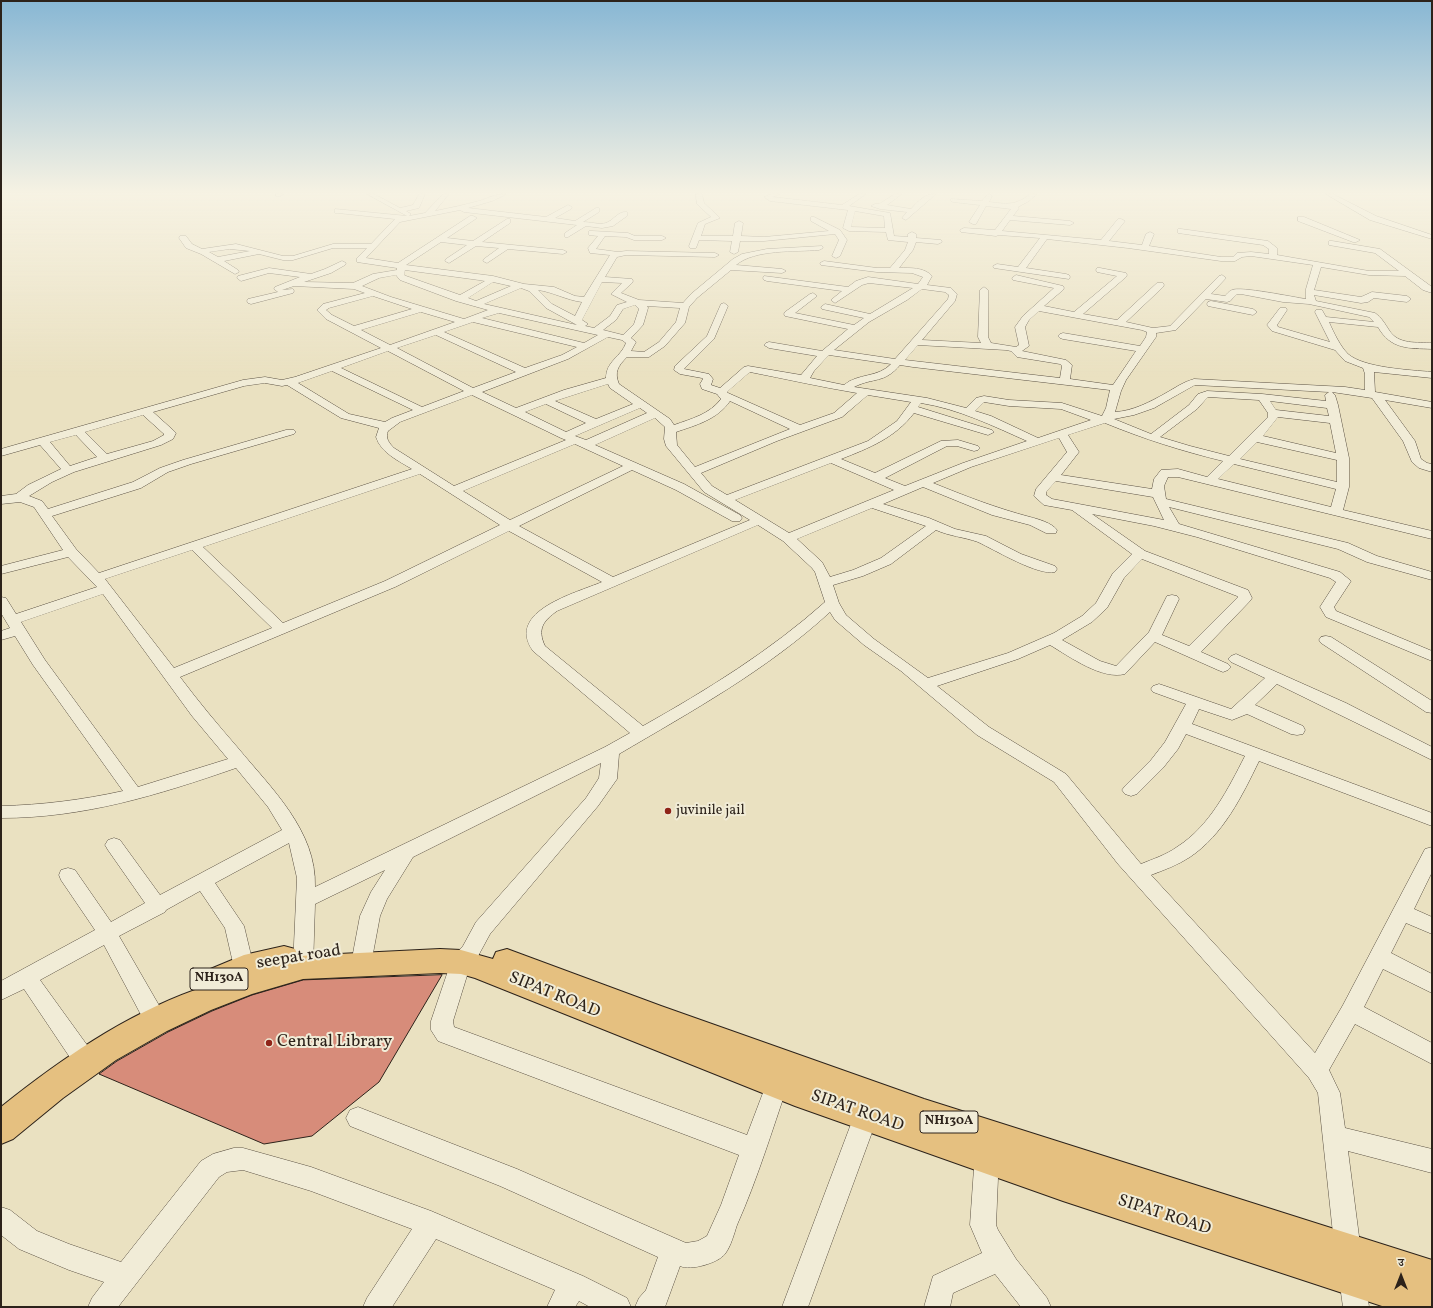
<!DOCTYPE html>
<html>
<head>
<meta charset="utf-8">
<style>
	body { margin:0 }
	#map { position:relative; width:1433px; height:1308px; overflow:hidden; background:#eae1c1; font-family:Vollkorn,"Noto Serif Devanagari",serif }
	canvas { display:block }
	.frame { position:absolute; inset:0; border:2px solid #2c221a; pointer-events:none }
	.north { position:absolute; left:1381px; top:1256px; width:40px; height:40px; -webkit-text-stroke:3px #f1ecd7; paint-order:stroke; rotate:0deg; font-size:11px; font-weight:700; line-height:16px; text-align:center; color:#2c221a }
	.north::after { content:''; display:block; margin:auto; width:14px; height:18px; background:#2c221a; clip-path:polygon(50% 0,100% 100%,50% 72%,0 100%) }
</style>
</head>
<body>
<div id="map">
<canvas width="1433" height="1308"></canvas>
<div class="frame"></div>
<div class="north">उ</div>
</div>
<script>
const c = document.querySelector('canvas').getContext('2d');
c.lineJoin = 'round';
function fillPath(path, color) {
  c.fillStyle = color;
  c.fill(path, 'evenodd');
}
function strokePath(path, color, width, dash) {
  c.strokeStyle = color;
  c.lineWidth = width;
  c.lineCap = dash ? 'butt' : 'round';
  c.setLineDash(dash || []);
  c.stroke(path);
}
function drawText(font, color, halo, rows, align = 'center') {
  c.font = font + ' Vollkorn,serif';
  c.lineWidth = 4;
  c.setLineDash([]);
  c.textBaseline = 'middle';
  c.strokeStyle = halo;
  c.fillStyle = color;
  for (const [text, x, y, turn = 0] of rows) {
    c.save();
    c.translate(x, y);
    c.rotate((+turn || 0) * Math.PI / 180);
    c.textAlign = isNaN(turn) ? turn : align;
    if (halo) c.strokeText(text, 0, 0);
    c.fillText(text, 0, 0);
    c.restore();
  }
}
const building = new Path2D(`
	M442,975l-63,107 -67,54 -48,8 -165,-70 18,-13 51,-29 44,-21 40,-16 51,-15z`);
fillPath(building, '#d78c7a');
strokePath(building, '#2c221a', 1);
const street = new Path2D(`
	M276,194h8l-4,2h-4z
	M367,194h7l26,14 13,-3 6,-11h6l-6,14 -13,3 5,3 -2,2 16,-3 18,-19h6l-14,17c15,-3 29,-6 44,-10 9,-3 17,-7 27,-7l-1,1 -13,6 -24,7 78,9 22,-12 4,2 -1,2 -16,9 20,3 21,-13h3v4l-16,10c7,0 17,3 23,1 8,-3 12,-12 21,-11v4l-14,10 -11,2 -16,-2 -18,11h-3v-4l12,-8 -113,-13 -4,-2 -60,12 -34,36 32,5 72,-47h3l4,2 -30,20 26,3 34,-22h3v4l-28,19 81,8 4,2 -4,2 -55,-5 -21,14 -4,-2 1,-2 15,-11 -23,-2 -27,17 -4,-2 1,-2 21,-14 -26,-3 -35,23 87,11 31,8 30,3 21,9 9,1 26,-42 -20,-2 -2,-5 10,-12 -9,-1v-4h3l36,2 7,3h27l4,2 -4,2h-28l-8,-3 -21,-1 -9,13 22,3 8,-1 89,2 4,2 -4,2 -89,-2 -9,2 -12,20 27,2 1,2 -1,2 -11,10 18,7 44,3 8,-9 42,-35 9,-5 25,-5 55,-3 1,2 -4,2c-24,2 -64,-1 -83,15l46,4 4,2 -4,2 -51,-3 -34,28 -8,9 -4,16 -20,23 -16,11h-22c-9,9 -13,15 -8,27l51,35 4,6c17,-6 36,-11 47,-26l-4,-5 -15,-5 -2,-5 3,-5 -1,-1 -22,-4 -6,-4 1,-4 32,-30 14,-32 3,-1 4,3 -14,33 -30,30 25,5 4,5 -2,6 9,3 24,-21 4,-1 53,9 16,-19 -48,-8 -5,-3 2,-2 3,-1 53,9 26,-22 -63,-13 -1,-2 1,-2 25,-18 3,-1 4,3 -22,17 59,12 10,-7 -42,-9 -1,-2 4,-3 45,10 43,-26 -44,-5 -7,2 -27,18 -4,-3 11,-9 -75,-10 -3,-1 -1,-2 1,-2 84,11 8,-6 12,-4 50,7 5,-7 -11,-4 -35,-1 -56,-7 -1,-2 4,-2 53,7h13l15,-18 3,-8 -20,-2 -2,-8 -37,-1 -6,-3 5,-18 -78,-9 -6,-4 7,-3h9l-7,3 69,8 17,-11h7l-17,12 41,7 4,23 14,1v-3l4,-2 4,2v4l25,2 1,2 -4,2 -22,-2 -3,8 -14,18c11,0 25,-1 33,8l-5,9 24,3 6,6 -2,7 -33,39 59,3 -3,-6 2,-47 4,-3 4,3v47l3,6 25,4 3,-2 -4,-18 8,-11 31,-28 -41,-8 -1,-2 4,-3 47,11 1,2 -1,2 -19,16 30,6 43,-36 -20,-4 -1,-2 1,-2h3l26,5 1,2 -1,2 -43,37 34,6 40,-37h6l1,2 -1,2 -37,35 27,6 17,-2 49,-50 3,-1 4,3 -15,16 14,2c2,-2 4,-5 7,-6 8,-4 61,7 74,9v-10l7,-24 -62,-9 -9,1 -7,4h-14l-93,-13 -81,-9 -21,29 40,6 3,1 1,2 -1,2 -75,-11 -1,-2 4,-2 21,3 22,-29 -41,-3 -3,1 -35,-4 -1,-2 4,-2 31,2 16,-21 -25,-3 -10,18h-3l-4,-2 11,-17 -27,-3 -2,-1v-2l31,2 5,-6 2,-1 3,2 -3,6c17,2 27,4 41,-8h7l-8,7 -11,6 1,1 -6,8 57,5 4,2 -4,2 -60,-5 -8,11 99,9 17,-21h3l4,2 -16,20 33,4 4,-11 4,-2 4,2 -5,12 72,11h12l4,-4 14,-1 18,2v-5l-6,-4 -85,-12v-4h3l87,12 9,7v7l92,16h30l-24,-18 -46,-8v-4h3l48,8 52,38v6l-9,-3 -18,-14 -36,-1 -48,-8 -7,23 47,7 11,-5 35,4 4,3 -4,3 -33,-4 -6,4 -7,1 -47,-8 2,6 59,12c7,5 10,11 14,17 9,15 28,12 43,13v6c-23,-1 -41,1 -54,-22l-49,-5c5,11 11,24 19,32 16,14 62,16 84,18v6l-58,-6 1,20 57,10v6l-47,-8 30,41 6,18 6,4 5,1v8l-13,-4 -7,-6 -9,-21 -31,-43 -40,-6 3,3 3,10 11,53v29l-6,23 89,21v8l-254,-62h-10l-4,9 2,13 182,44 29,13 55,16v8l-65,-18 -29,-13 -169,-42 10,17 161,48 11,9 -17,26 2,4 96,40v10l-106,-44 -6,-10 16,-25 -6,-4 -133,-41 -43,-11 -62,-12 53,37 103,39 4,8 -2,3 -49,51 27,12 3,3 -3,3 -5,2 -5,-2 -63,-28 -30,32c-23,6 -55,-17 -75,-29l-32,14 -81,27 52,41 77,47 75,90c12,-5 25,-9 36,-17 33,-21 51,-58 68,-91l-59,-22 -8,15 -15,19 -26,26 -6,2 -6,-2 -3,-4 3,-4 26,-26 14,-18 21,-38 -33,-12 -2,-3 2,-3 6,-2 6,2 66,23 34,-31 -34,-16 -3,-3 3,-3 5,-2 110,49 86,44v13l-155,-76 -22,21 48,21 2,4 -2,4 -6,1 -6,-1 -44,-20 -15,6 -33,-11 -7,15 240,89v13l-173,-65c-17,35 -36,74 -69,96 -12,8 -26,13 -39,18l164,178 28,-48 82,-156 7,-2v25l-18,37 18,8v17l-26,-11 -15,30 41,21v19l-49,-24 -19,38 68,36v21l-77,-40 -26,46 11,23 5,35 87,21v24l-84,-22 13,101 -4,9 -9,4 -9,-4 -4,-9 -17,-159 -9,-15 -191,-214 -64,-82 -77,-47 -76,-64 -37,-26 -29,-25 -5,-8c-63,58 -138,99 -211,142l-2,25 -19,27 -108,128 -13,24 -7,8 -17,55 1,6 293,108 22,-58 8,-3 8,3 3,7c-16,47 -31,96 -51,141 -3,9 -6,21 -12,29 -7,9 -34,17 -45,12l-15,41h-30l4,-9 7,-8 12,-33 -158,-71 -150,-60 -4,-8 4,-8 8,-3 159,62 169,74 12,-2 9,-5 14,-31 18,-50 -301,-114 -7,-11v-9l20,-59 3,-6 9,-10 13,-24 110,-124 13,-20 2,-15 -188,94 -26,42 -7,17 -9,48 -3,6 -7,2 -7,-2 -3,-6 9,-48 11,-24 14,-22 -70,34 -2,63 -3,6 -7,2 -7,-2 -3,-6 4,-89 -8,-35 -74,40 29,43 12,50 -3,6 -7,3 -7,-3 -3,-6 -11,-48 -25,-37 -34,19 -1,2 -46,24 45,78 3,7 -3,7 -8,2 -8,-2 -44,-83 -64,35 47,65 3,7 -3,7 -8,3 -8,-3 -47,-70 -23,11v-19l94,-51 -34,-50 -2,-5 2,-5 7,-2 7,2 36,52 34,-19 -37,-53 -3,-5 3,-5 6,-2 6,2 40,55 122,-65 -14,-23 -32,-39c-78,27 -152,50 -235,50v-12c41,-1 81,-6 122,-15l-90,-126 -18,-29 -14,4v-9l9,-3 -9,-15v-16l5,1 10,16 81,-27 -29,-30 -67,17v-8l62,-16 -29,-43 -14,-5 -19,2v-8l15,-2 12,-9 33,-16 -21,-24 -39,11v-7l242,-69 22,-3 17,3 13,-3 86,-29 -55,-29 -9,-9 6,-6 42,-11 -11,-4 -60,-3 -12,4 11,-1 1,2 -1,2 -42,11 -3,-1 -1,-2 1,-2 30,-7 -4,-3 1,-2 25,-10 -31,-4 -28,8 -4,-3 1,-2 31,-8 42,6 14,-5 17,-8 4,2 -1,2 -14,8 -27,9 49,1 20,-9 24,-4v-2l-40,-6v-4l10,-10h-34l-40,12h-10l-24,-6 -35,7 14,9 1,2 -4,2 -34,-20 -15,-6 -7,-10 1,-2h6l6,8 10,5 34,-5 47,12h10l40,-12h38l24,-25 -57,-6h-3v-4l72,7zM855,211l29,5 1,12 -34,-1zM230,249l20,2 -32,6 -9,-5zM405,270l74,10 6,1 -25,14 -54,-19 -2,-1zM396,275l4,5 56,21 32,9 -24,9 -73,-22 -29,-11 17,-8zM493,282l18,4 -35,15 -8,-3zM602,282l20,1 -11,11 16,8 -10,3 -7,11 -16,12 -9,-2 3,-2 -6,-4zM521,288l8,3 17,17 31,17 -93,-21zM922,289l23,3 4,3 -1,4 -53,60 -61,-9 35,-28 38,-22zM538,290c15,2 28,10 44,12l-7,14 -23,-12zM1237,294h4l42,8 26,2 60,13 5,5 -48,-5 -4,-7h-6l-1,2 15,30 -52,-15 -1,-2 10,-15 -1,-2h-6l-13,17 5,6 63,19 10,11 18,7 2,6v16l-20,-3 -151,-8c-11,3 -19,9 -28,14 -16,9 -33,18 -51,19l6,-21 5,-11 30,-43v-4l20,-3 30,-31 21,3 3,-1zM373,296l39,13 -58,17 -22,-11 -6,-5 3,-2zM635,305l4,4 -5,15 -11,11 -20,-5 13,-10 7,-11zM647,306l33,2 -4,14 -17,20 -15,10 -13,-1 5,-9 -5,-4 12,-13 5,-17zM1039,311l103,19 5,2 -1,5 -6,9 -77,-13 -3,1 -2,2 2,2 3,1 73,12 -23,34 -43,-6 2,-14 -6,-5 -44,-9 7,-5 -4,-19 4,-7zM421,312l34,10 -65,23 -29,-15zM499,313l99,22 -14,8 -102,-25zM473,322l104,25 -15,8 -37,13 -81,-36zM436,335l80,37 -43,16 -76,-40zM608,337l14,3 4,3c-5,14 -20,18 -20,35l-42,12 -48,18 -34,-16 86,-33zM918,345l88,5 5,1 6,6 43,7 2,2 -2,12 -155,-18zM388,351l76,40 -42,16 -81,-39zM829,355l62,9c-13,14 -33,9 -47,21l-34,-7 4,-7zM900,365l13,2 197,23 -4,18 -4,8 -40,-13 -53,-3 -25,-4 -8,2 -10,10 -39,-10 -73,-11c20,-10 30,-3 46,-22zM332,371l81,39 -21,8 -7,4 -36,-8 -51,-31zM750,372c36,7 71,15 107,21l-23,20 -34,12 -72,-32 -1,-1zM265,383l17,3 5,-1 54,33 38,10 -3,9c5,16 23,24 36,32l-313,104 -23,-24 -24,-33 89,-28 27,-16 23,-8 103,-30 2,-2 -2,-2h-8l-103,30 -23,8 -27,14 -85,27 -6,-8 -13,-5 23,-14 22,-10 87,-27 12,-6 3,-6 -2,-2 -21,-19 91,-26zM608,384l2,4 23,16 -37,15 -41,-18zM1195,385l134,7 -4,3 1,6 -64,-7 -55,-3 -9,3 -9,11 -38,29 -37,-15 20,-4 20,-7zM472,395l89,43 5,2 -112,46 -60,-38c-5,-5 -9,-10 -6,-17l12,-9zM868,395l43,7 -14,19 -29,20 -141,54 -15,-9 -11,-13 76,-32 65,-24zM1208,397l51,3 9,13v4l-39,39 -39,-10 -30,-9 37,-28zM730,401l60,28 -95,38 -18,-22 -1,-13c20,-7 41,-12 54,-31zM1270,401l57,7 2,8 -53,-6zM984,402l25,4 52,3 30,11 -53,18 -47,-22 -16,-5zM921,403c38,6 72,23 106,38l-64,22 -58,23 -20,-8 62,-32h10l17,5 4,-1 2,-2 -2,-2 -20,-6 -17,1 -66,32 -34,-14c28,-11 54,-21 73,-46l74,22 6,-3 -2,-2 -74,-23zM546,404l40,19 -20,9 -41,-20zM640,408l7,5 -61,27 -11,-4zM143,415l21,19v1l-11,6 -46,13 -22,-22zM1278,417l52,6 6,30 -73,-17zM655,418l10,9 -1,12 2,7 38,46 46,28 -137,57 -94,-51 113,-56 44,20 56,31h8l2,-3 -2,-3 -56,-31 -89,-39zM1105,423c39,16 77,28 118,38l-16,16 -29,-8 -17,1 -7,9 -2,10 -91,-14 18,-23 -11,-17zM76,435l21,22 -27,9 -20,-24zM1059,438l8,14 -31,37 -2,7 10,9 28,5 60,44 -19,19 -17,30 -14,13 -28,17 -46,20 -80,25 -54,-39 -28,-24 -7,-12 -6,-18 30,-9 28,-12 45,-34c13,6 28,7 42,12 17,8 60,34 77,30l2,-3 -2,-3 -34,-12 -35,-18 -31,-7 -26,-11 -46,-14 40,-17 69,28 38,10 16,8h10l1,-3c-5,-7 -19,-11 -27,-13 -34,-9 -65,-21 -97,-34l38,-16zM1257,442l80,18v22l-97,-23zM575,444l48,22 -113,54 -47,-29zM831,463l63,27 -105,43 -54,-33zM1234,464l102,25 -5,18 -113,-28zM420,474l80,51 -115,56 -102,42 -80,-76zM1056,481l97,16 11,23 -112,-21 -6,-4v-3zM872,508l54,18 -45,32 -28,12 -23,7 -8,-15 -25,-23zM758,525l25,16 29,27 3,4 10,30c-55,49 -118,88 -182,124l-98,-80c-8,-17 -2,-25 12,-35zM509,531l93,51c-26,11 -97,29 -69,69l97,82 -25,14 -290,140c2,-56 -44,-99 -77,-139 -20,-23 -40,-47 -58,-71l215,-90zM192,550l80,78 -98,40 -69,-89zM1142,559l95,37 1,1 -49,49 -27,-11 17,-36 -2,-3 -5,-1 -5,1 -18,36 -33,34 -16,-5 -38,-21 30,-18 15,-14 17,-30zM103,594l89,122 36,43 -90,28 -93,-127 -24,-38z
	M696,194h6l2,9 16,15 -15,6 -4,12h32l2,-13 4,-2 4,2 -2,13 23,1 65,-6 -18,-10v-4h3l26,13 7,10 -7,16 -4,2 -4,-2 7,-16 -4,-6 -71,7h-24l-2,11 -4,2 -4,-2 2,-11 -33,-1 -3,8h-6l-1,-2 9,-23 13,-6 -14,-13z
	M895,194h7l-15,11 24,4c7,-8 15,-16 25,-15l-30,26 -4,-2 5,-6 -27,-3 -9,-3 4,-2h4z
	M1326,194h7l43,22 56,19v4l-62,-19z
	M1298,217h6l56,23 -4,2h-3l-55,-21z
	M1211,301l42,8 4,3 -4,3 -45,-9 -1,-2 1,-2z
	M1326,636l5,1 101,64v12l-6,-1 -105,-69 -2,-3 2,-3z
	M866,1105l8,3 4,8 -70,191h-26l72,-191 4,-8z
	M987,1143l8,3 4,8 -3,71 2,5 18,29 31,39 4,9h-30l-26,-33 -42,19 -3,14h-26l9,-31 49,-23 -12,-28 5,-71 4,-8z
	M234,1148h9l68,19 120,44 152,65 44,22 4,9h-41l-11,-6 -4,6h-28l8,-17 -119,-51 -44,68h-29l4,-9 45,-69 -101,-38 -68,-21 -16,2 -8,5 -101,130h-30l4,-9 12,-16 -35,-12 -50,-21 -18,-14v-28l9,3 27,21 32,13 52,18 80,-101 12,-7z
	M1352,1265l9,4 4,9 4,29h-26l-4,-29 4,-9z`);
const highway = new Path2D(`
	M284,946l11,3 3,7 142,-7 21,1 32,9 3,-7 11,-3 154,57 263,93 508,161v47h-47l-322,-106 -268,-95 -320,-128 -14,-4 -21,-1 -137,6 -51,15 -41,16 -44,21 -51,29 -53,38 -50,41 -12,5v-37c59,-47 122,-91 194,-117l-3,-6 4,-9 48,-20z`);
strokePath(street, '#5c5244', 1);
strokePath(highway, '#2c221a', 2);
fillPath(street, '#f1ecd7');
fillPath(highway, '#e5c080');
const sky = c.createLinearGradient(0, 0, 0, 377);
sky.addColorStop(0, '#88b7d4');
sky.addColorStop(0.51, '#f6f2e3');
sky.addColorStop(1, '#f6f2e300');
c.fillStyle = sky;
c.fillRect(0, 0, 1433, 377);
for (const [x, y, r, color] of [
	[668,811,4,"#8f2418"],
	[269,1043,4,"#8f2418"]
]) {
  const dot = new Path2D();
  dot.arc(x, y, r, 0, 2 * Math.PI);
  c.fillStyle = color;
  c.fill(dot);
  strokePath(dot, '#f1ecd7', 1.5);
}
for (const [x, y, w] of [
	[219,979,58],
	[949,1122,58]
]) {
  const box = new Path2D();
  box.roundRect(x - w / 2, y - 11, w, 22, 3);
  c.fillStyle = '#f1ecd7';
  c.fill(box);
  strokePath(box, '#2c221a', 1);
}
drawText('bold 13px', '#2c221a', null, [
	["NH130A",219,979],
	["NH130A",949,1122]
]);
drawText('14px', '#2c221a', '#f1ecd7', [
	["juvinile jail",676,811]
], 'left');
drawText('17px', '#2c221a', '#f1ecd7', [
	["seepat road",299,958,-9],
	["SIPAT ROAD",554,996,22],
	["SIPAT ROAD",857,1112,19],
	["SIPAT ROAD",1164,1216,18]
]);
drawText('17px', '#2c221a', '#f1ecd7', [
	["Central Library",277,1043]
], 'left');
</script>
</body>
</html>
